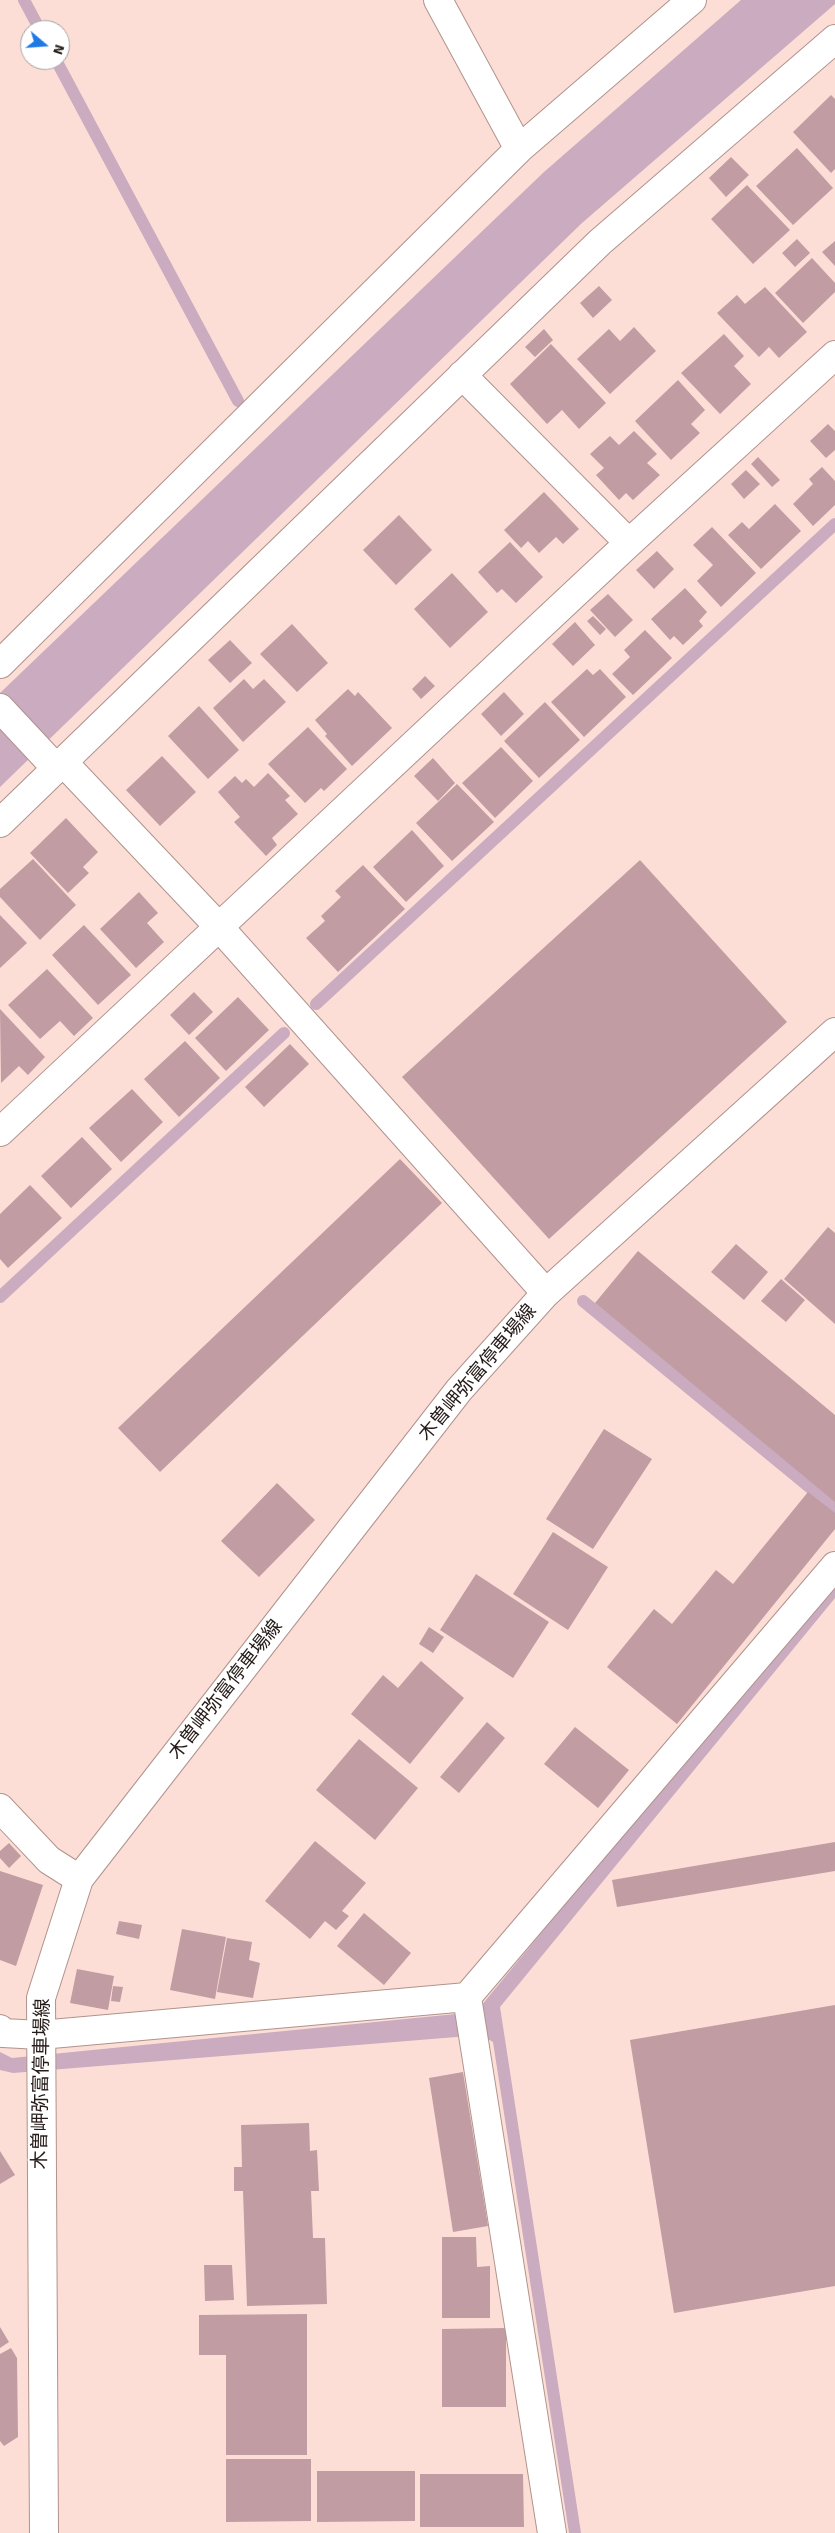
<!DOCTYPE html>
<html>
<head>
<meta charset="utf-8">
<style>
	body { margin:0 }
	#map { position:relative; width:835px; height:2533px; overflow:hidden; background:#fcded6; font-family:Signika,sans-serif }
	canvas { display:block }
	.north { position:absolute; left:20px; top:20px; width:50px; height:50px; box-sizing:border-box; background:#fff; border:1px solid #a7a3a2; border-radius:50%; rotate:108deg; font-size:14px; font-weight:700; line-height:20px; text-align:center; color:#241a17 }
	.north::after { content:''; display:block; margin:auto; width:18px; height:22px; background:#207ae4; clip-path:polygon(50% 0,100% 100%,50% 72%,0 100%) }
</style>
</head>
<body>
<div id="map">
<canvas width="835" height="2533"></canvas>
<div class="north">N</div>
</div>
<script>
const c = document.querySelector('canvas').getContext('2d');
c.lineJoin = 'round';
function fillPath(path, color) {
  c.fillStyle = color;
  c.fill(path, 'evenodd');
}
function strokePath(path, color, width, dash) {
  c.strokeStyle = color;
  c.lineWidth = width;
  c.lineCap = dash ? 'butt' : 'round';
  c.setLineDash(dash || []);
  c.stroke(path);
}
function drawText(font, color, halo, rows, align = 'center') {
  c.font = font + ' Signika,"Noto Sans JP",sans-serif';
  c.lineWidth = 4;
  c.setLineDash([]);
  c.textBaseline = 'middle';
  c.strokeStyle = halo;
  c.fillStyle = color;
  for (const [text, x, y, turn = 0] of rows) {
    c.save();
    c.translate(x, y);
    c.rotate((+turn || 0) * Math.PI / 180);
    c.textAlign = isNaN(turn) ? turn : align;
    if (halo) c.strokeText(text, 0, 0);
    c.fillText(text, 0, 0);
    c.restore();
  }
}
fillPath(new Path2D(`
	M741,0h94v4l-253,219 -582,564v-94l544,-521z
	M835,1577v21l-335,409 81,526h-12l-76,-491 -12,-7 -468,38 -13,-3v-18l12,6 464,-46z`), '#caabbf');
strokePath(new Path2D(`
	M24,0l16,30
	M56,60l182,341
	M316,1004l519,-480
	M0,1297l284,-264
	M583,1301l252,207`), '#caabbf', 12);
fillPath(new Path2D(`
	M831,95l4,4v70l-4,4 -38,-41z
	M797,148l36,40 -40,37 -37,-39z
	M731,157l18,18 -23,22 -17,-19z
	M747,185l43,45 -37,34 -42,-45z
	M797,239l13,14 -15,14 -13,-14z
	M835,241v25l-13,-14z
	M812,258l23,25v9l-32,31 -28,-30z
	M599,286l13,14 -19,18 -13,-15z
	M765,287l42,45 -28,26 -10,-11 -10,10 -42,-44 20,-18 8,9z
	M634,327l22,24 -46,43 -33,-35 32,-30 11,12z
	M544,329l9,11 -18,17 -10,-10z
	M724,334l20,22 -10,10 17,18 -31,30 -39,-41z
	M551,344l55,59 -27,26 -17,-19 -15,14 -37,-40z
	M678,380l27,30 -14,14 9,9 -29,27 -36,-39z
	M828,424l7,7v19l-9,8 -16,-17z
	M634,431l23,23 -10,9 13,12 -27,25 -7,-7 -7,7 -23,-25 8,-7 -14,-14 20,-18 9,9z
	M758,457l22,23 -8,7 -21,-23z
	M822,467l13,14v24l-22,21 -20,-22 20,-20 -4,-5z
	M746,470l14,14 -16,15 -13,-15z
	M544,492l35,37 -16,15 -7,-7 -17,16 -11,-12 -7,7 -17,-18z
	M775,504l26,27 -40,38 -33,-34 14,-13 7,7z
	M399,515l33,35 -36,35 -33,-35z
	M712,527l44,46 -35,34 -24,-26 16,-16 -20,-20z
	M510,542l33,35 -27,26 -14,-14 -5,4 -19,-21z
	M657,551l17,18 -20,20 -18,-19z
	M452,573l36,39 -38,36 -36,-39z
	M685,588l22,24 -8,9 4,5 -20,19 -9,-9 -4,4 -19,-21z
	M608,594l25,26 -18,17 -25,-27z
	M593,616l13,13 -6,6 -13,-14z
	M575,622l20,23 -22,21 -21,-22z
	M292,624l36,39 -31,29 -37,-38z
	M645,630l27,28 -39,37 -21,-21 18,-17 -6,-7z
	M230,640l22,23 -22,20 -22,-23z
	M587,669l6,6 7,-6 26,28 -42,40 -33,-35z
	M425,676l10,10 -14,13 -9,-10z
	M244,679l9,10 11,-10 22,23 -43,40 -30,-34z
	M348,689l7,7 3,-4 34,36 -40,38 -27,-30 2,-2 -12,-14z
	M504,692l20,22 -23,22 -20,-22z
	M545,702l35,38 -41,38 -35,-37z
	M199,706l40,44 -31,29 -40,-43z
	M308,727l39,42 -23,22 -3,-3 -16,15 -37,-39z
	M501,747l32,34 -38,37 -33,-35z
	M162,756l34,36 -36,34 -34,-36z
	M433,758l22,25 -17,18 -24,-25z
	M268,773l22,23 -5,4 13,14 -26,24 5,7 -11,11 -32,-34 6,-5 -22,-25 17,-16 7,7 4,-4 8,8z
	M457,784l37,38 -42,39 -36,-38z
	M66,818l32,34 -15,15 6,6 -21,20 -38,-40z
	M412,830l32,36 -38,36 -33,-35z
	M33,859l43,46 -36,35 -40,-43v-8z
	M640,860l147,162 -238,217 -147,-162z
	M363,865l42,44 -67,63 -32,-34 19,-17 -4,-5 20,-19 -6,-6z
	M139,892l19,21 -11,10 17,19 -28,26 -36,-39z
	M0,915l27,28 -27,25z
	M84,925l47,50 -33,30 -46,-50z
	M47,969l46,49 -19,18 -14,-15 -20,18 -32,-34z
	M194,992l19,20 -24,23 -19,-20z
	M238,997l31,33 -43,41 -31,-33z
	M0,1009l45,48 -17,18 -9,-9 -18,17z
	M185,1041l35,37 -41,39 -35,-38z
	M290,1044l19,20 -45,43 -19,-20z
	M132,1089l31,33 -42,40 -32,-34z
	M82,1137l30,32 -41,39 -30,-32z
	M400,1159l42,44 -282,269 -42,-44z
	M30,1185l32,33 -54,50 -8,-9v-45z
	M828,1227l7,6v91l-51,-45z
	M736,1244l32,28 -24,28 -33,-28z
	M638,1251l197,164v87l-240,-199z
	M781,1279l24,21 -19,22 -25,-21z
	M604,1429l48,30 -59,90 -47,-30z
	M277,1483l38,37 -56,57 -38,-36z
	M808,1492l27,21v16l-158,195 -70,-57 47,-58 18,15 44,-54 17,14z
	M553,1532l55,35 -40,63 -55,-36z
	M476,1574l73,48 -36,56 -73,-48z
	M429,1627l15,10 -11,16 -14,-9z
	M421,1661l43,37 -54,66 -59,-50 32,-39 15,13z
	M487,1722l18,16 -46,55 -19,-16z
	M575,1727l54,43 -31,38 -54,-44z
	M359,1739l59,49 -43,52 -59,-50z
	M315,1841l51,42 -24,28 7,5 -13,14 -11,-9 -15,18 -45,-38z
	M835,1842v29l-218,36 -5,-27z
	M9,1843l12,13 -12,12 -9,-10v-7z
	M0,1871l43,14 -27,81 -16,-6z
	M364,1913l47,40 -27,32 -47,-39z
	M119,1921l23,4 -3,14 -23,-5z
	M182,1929l44,8 -11,62 -45,-9z
	M227,1938l25,4 -3,18 11,3 -7,35 -36,-6z
	M77,1969l37,7 -6,34 -38,-7z
	M113,1986l10,1 -3,15 -9,-1z
	M835,2005v281l-161,27 -44,-273z
	M463,2072l25,154 -35,6 -24,-154z
	M309,2123l1,28 7,-1 2,41h-8l2,47h12l2,66 -80,2 -4,-115h-9v-24h8l-1,-42z
	M0,2151l15,24 -15,9z
	M442,2237h34l1,30 13,-1v52h-48z
	M204,2265h28l2,35 -29,1z
	M307,2314v141h-81v-100h-27v-40z
	M0,2327l9,15 -9,6z
	M506,2328v79h-64v-78z
	M11,2348l6,10 1,79 -14,9 -4,-5v-87z
	M226,2459h85v62l-85,1z
	M317,2471h98v50l-98,1z
	M420,2474h103l1,53h-104z`), '#c19ca2');
const minor = new Path2D(`
	M438,0l81,149
	M462,375l167,168
	M0,664l519,-515 173,-149
	M0,708l55,59
	M62,761l158,167 326,365
	M0,823l600,-581 235,-203
	M0,1132l629,-589 206,-188
	M0,1808l49,52 30,19
	M467,1997l85,536
	M0,2029l3,4 37,2 427,-38 368,-431`);
const major = new Path2D(`
	M44,2533l-3,-535 38,-119 380,-489 87,-97 289,-261`);
strokePath(minor, '#b0938c', 30);
strokePath(major, '#b0938c', 30);
strokePath(minor, '#fff', 28);
strokePath(major, '#fff', 28);
drawText('19px', '#241a17', '#fff', [
	["木曽岬弥富停車場線",478,1373,-50],
	["木曽岬弥富停車場線",226,1690,-52],
	["木曽岬弥富停車場線",42,2084,-89]
]);
</script>
</body>
</html>
